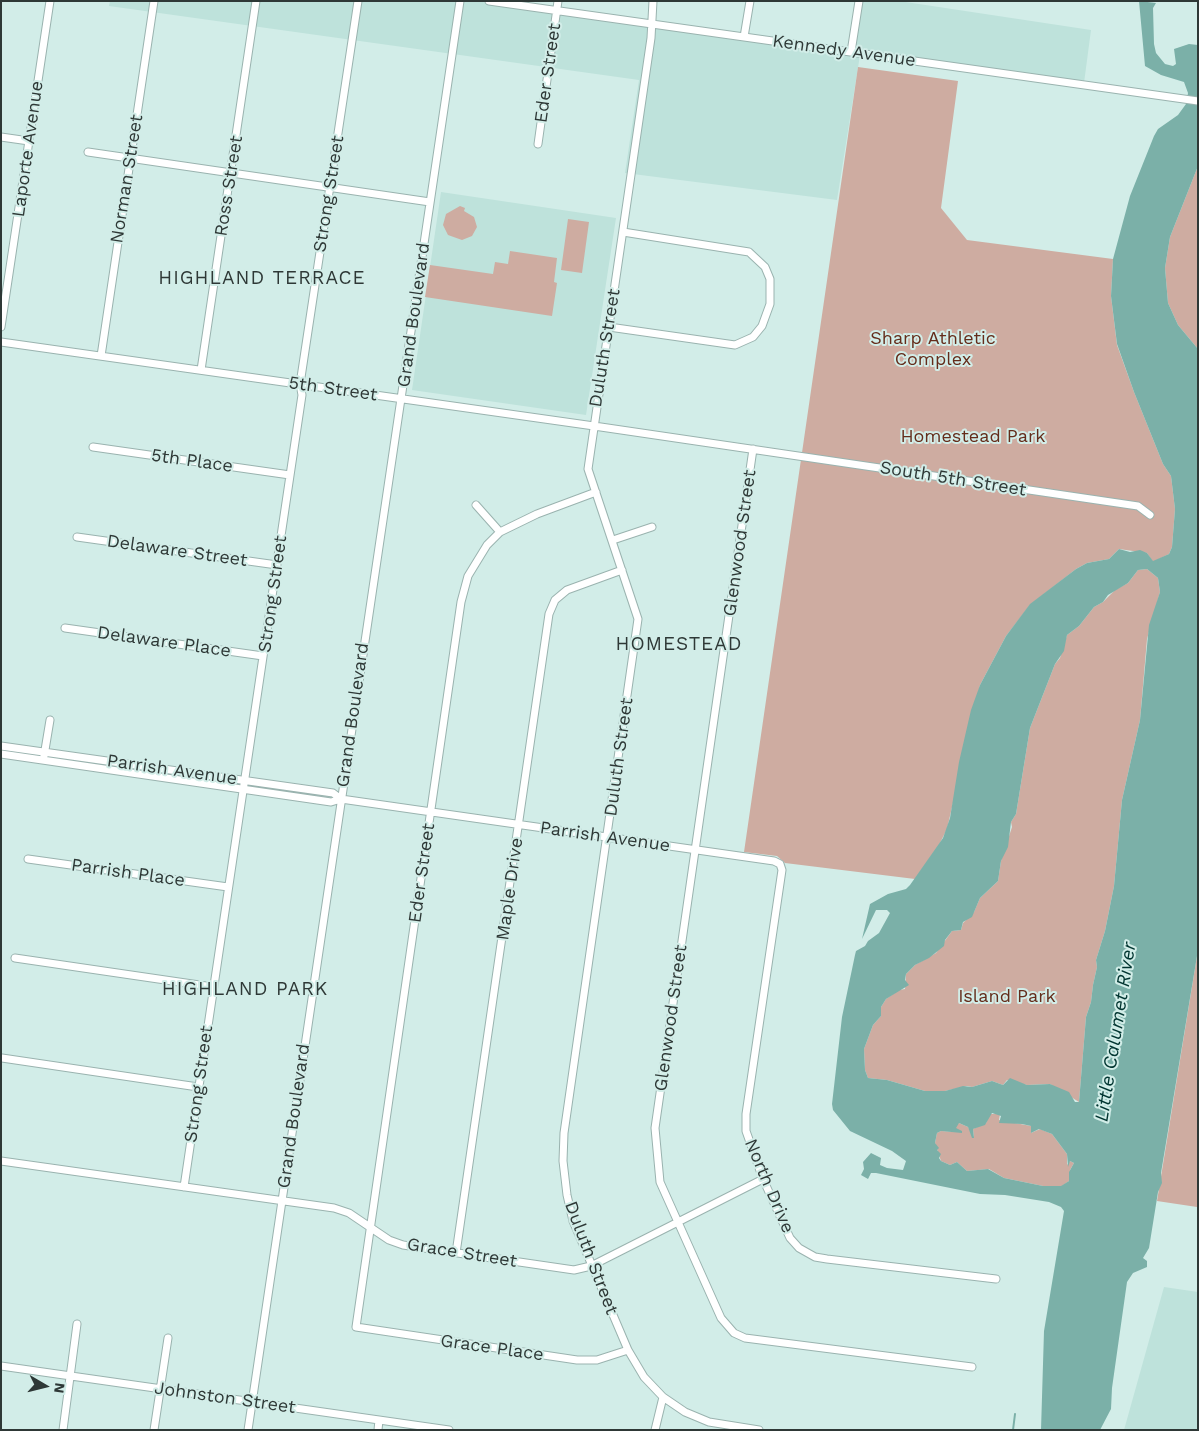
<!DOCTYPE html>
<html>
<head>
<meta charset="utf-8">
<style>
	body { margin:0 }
	#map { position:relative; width:1199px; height:1431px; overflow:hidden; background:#d2ede8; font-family:"Work Sans",sans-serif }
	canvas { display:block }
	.frame { position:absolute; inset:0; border:2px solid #2e3836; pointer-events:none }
	.north { position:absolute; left:20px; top:1361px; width:50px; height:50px; -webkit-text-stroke:4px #d2ede8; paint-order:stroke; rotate:98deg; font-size:14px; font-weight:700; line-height:20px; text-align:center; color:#2e3836 }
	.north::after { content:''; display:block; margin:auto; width:18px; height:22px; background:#2e3836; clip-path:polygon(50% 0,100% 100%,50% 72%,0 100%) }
</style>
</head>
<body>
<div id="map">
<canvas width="1199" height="1431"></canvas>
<div class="frame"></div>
<div class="north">N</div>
</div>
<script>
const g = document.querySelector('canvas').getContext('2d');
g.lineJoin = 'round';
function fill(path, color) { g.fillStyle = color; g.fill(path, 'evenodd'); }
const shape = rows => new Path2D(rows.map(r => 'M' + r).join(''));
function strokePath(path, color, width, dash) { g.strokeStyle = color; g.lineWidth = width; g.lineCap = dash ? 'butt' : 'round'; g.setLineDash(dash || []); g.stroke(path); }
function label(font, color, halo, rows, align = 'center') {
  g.font = font + ' "Work Sans",sans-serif'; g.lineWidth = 4; g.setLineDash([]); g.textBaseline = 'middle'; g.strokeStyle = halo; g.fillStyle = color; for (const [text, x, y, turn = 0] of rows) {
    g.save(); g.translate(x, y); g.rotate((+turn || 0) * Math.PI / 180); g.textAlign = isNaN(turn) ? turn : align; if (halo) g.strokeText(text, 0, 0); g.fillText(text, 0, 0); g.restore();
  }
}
const built = shape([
	[110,1,475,1,860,55,837,200,625,173,639,80,109,6],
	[861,1,899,1,1091,30,1084,83,854,51],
	[441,192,616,218,586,415,412,390],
	[1164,1287,1198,1292,1198,1430,1124,1430]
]);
const green = shape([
	[858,67,958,81,941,208,967,240,1113,259,1111,296,1117,345,1134,392,1163,464,1171,476,1175,509,1172,547,1169,554,1153,562,1147,553,1119,549,1109,559,1087,563,1076,569,1030,605,1006,636,980,685,947,829,939,845,915,879,785,863,777,856,744,852],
	[1198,166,1198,349,1178,325,1168,303,1165,268,1170,237],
	[460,206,465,208,464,211,474,217,477,227,472,236,462,240,448,235,443,225,446,214],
	[568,219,589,222,582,273,561,270],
	[510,251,557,258,554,282,557,283,552,316,425,297,430,265,493,274,495,262,508,264],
	[1147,569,1158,578,1160,592,1147,639,1140,720,1122,800,1114,886,1105,931,1096,960,1097,967,1093,985,1091,1002,1086,1017,1079,1102,1050,1084,1027,1085,1007,1080,1003,1085,992,1081,972,1087,967,1086,945,1091,925,1091,887,1080,868,1078,865,1070,864,1049,873,1025,881,1016,881,1007,886,999,899,990,905,989,906,974,915,965,936,953,952,931,961,930,963,923,974,912,980,898,998,881,1001,861,1012,827,1011,822,1016,814,1030,728,1055,664,1060,658,1067,635,1079,626,1094,607,1103,602,1115,590,1128,583,1138,570],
	[1198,950,1198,1223,1197,1207,1157,1201],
	[989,1114,1000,1114,999,1120,1031,1126,1031,1133,1040,1129,1052,1134,1067,1154,1067,1165,1070,1161,1074,1163,1070,1170,1069,1181,1062,1186,1043,1186,1004,1178,989,1169,967,1171,957,1162,950,1165,941,1161,935,1143,937,1133,941,1131,956,1132,956,1124,959,1123,968,1127,974,1138,973,1129,986,1123]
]);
const water = shape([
	[1139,1,1156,3,1153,8,1154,44,1156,53,1165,64,1173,66,1176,64,1174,49,1189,44,1198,45,1198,166,1170,237,1165,268,1168,303,1178,325,1198,349,1198,950,1161,1173,1162,1183,1158,1192,1149,1248,1143,1258,1147,1261,1147,1267,1133,1273,1127,1282,1112,1388,1111,1409,1100,1430,1041,1430,1044,1331,1064,1211,1061,1207,1049,1202,1005,1195,980,1194,876,1173,871,1173,868,1179,861,1175,864,1169,863,1162,871,1153,881,1158,880,1165,887,1168,903,1170,906,1161,892,1151,850,1131,833,1110,832,1104,842,1017,855,955,856,951,865,946,868,941,879,933,890,913,887,910,876,910,862,939,870,904,888,894,906,889,910,885,943,838,950,818,959,762,971,710,980,685,1006,636,1030,604,1076,569,1087,563,1109,559,1119,549,1130,552,1140,550,1147,553,1153,561,1169,554,1172,547,1175,509,1171,476,1163,464,1134,392,1117,344,1111,296,1113,259,1130,196,1154,136,1158,129,1178,115,1186,104,1188,93,1184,82,1161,75,1145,66],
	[1147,569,1158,578,1160,592,1149,625,1140,720,1122,800,1114,886,1105,931,1096,960,1097,967,1093,985,1091,1002,1086,1017,1079,1102,1075,1102,1069,1092,1050,1084,1027,1085,1010,1078,1003,1085,992,1081,972,1087,963,1086,945,1091,925,1091,887,1080,868,1078,865,1070,864,1049,873,1025,881,1016,881,1007,886,999,909,985,905,980,906,974,915,965,929,958,944,946,945,940,952,931,961,930,963,922,972,917,980,898,998,881,1001,861,1008,847,1011,822,1016,814,1030,728,1055,664,1064,651,1067,635,1079,626,1094,607,1103,602,1108,595,1128,583,1138,570],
	[992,1113,1001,1116,999,1123,1022,1124,1031,1126,1031,1133,1039,1129,1052,1134,1067,1154,1068,1167,1070,1161,1074,1163,1069,1172,1069,1181,1061,1186,1043,1186,1004,1178,988,1169,967,1171,957,1162,950,1165,941,1161,939,1158,941,1154,937,1150,939,1148,935,1143,937,1133,941,1131,962,1133,962,1131,956,1128,959,1123,968,1127,972,1138,974,1138,973,1129,985,1125]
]);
const stream = shape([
	[1013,1430,1015,1414]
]);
const minor = shape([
	[489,1,1198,101],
	[653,1,651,38,588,469,638,619,564,1133,563,1161,567,1195,573,1221,628,1350,644,1377,663,1397,685,1412,709,1422,759,1430],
	[744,37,750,1],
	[851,52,859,1],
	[1,137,29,141],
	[538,144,558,1],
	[88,152,430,202],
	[1,327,50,1],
	[609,327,735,345,753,337,762,326,770,304,770,279,765,267,749,252,623,232],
	[1,342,594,426,1138,506,1150,515],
	[101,356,154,1],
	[201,370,256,1],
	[93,447,290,475],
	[753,449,655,1128,660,1182,721,1318,734,1333,745,1338,972,1367],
	[596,492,537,514,500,532,487,545,468,576,461,602,356,1327,577,1360,597,1360,628,1350],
	[476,505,500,532],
	[77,537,277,565],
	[613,540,652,527],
	[65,628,263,656],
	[1,746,333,793,341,799],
	[1,754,331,802,341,799,774,861,780,864,782,870,746,1114,746,1131,763,1179,790,1238,799,1248,815,1257,827,1259,996,1279],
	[44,756,50,720],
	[28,859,228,887],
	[15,958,213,987],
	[2,1058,198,1087],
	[1,1161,334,1208,349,1213,389,1240,403,1245,574,1270,591,1266,763,1179],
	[184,1187,302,395,300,384,358,1],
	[456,1253,549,614,555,600,567,590,622,570],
	[1,1366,449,1430],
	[63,1430,77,1324],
	[154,1430,168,1338],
	[248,1430,460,1],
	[378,1430,379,1420],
	[655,1430,663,1397]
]);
const streetNames = [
	["Kennedy Avenue",844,51,8],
	["Eder Street",548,73,-82],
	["Laporte Avenue",28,149,-82],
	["Norman Street",127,179,-81],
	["Ross Street",229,186,-81],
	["Strong Street",329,194,-81],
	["Grand Boulevard",414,315,-82],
	["Duluth Street",605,348,-81],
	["5th Street",333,389,8],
	["5th Place",192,461,8],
	["South 5th Street",953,479,9],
	["Glenwood Street",740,543,-82],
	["Delaware Street",177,551,8],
	["Strong Street",273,594,-82],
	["Delaware Place",164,642,8],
	["Grand Boulevard",353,715,-82],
	["Duluth Street",619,757,-82],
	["Parrish Avenue",172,770,8],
	["Parrish Avenue",605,837,8],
	["Parrish Place",128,873,8],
	["Eder Street",422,873,-82],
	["Maple Drive",510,889,-82],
	["Glenwood Street",671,1018,-82],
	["Strong Street",199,1084,-82],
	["Grand Boulevard",294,1116,-82],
	["North Drive",769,1186,67],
	["Grace Street",462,1253,9],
	["Duluth Street",591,1258,69],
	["Grace Place",492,1348,8],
	["Johnston Street",225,1398,8]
];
const parkNames = [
	["Sharp Athletic",933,339],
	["Complex",933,360],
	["Homestead Park",973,437],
	["Island Park",1007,997]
];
const neighbourhoodNames = [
	["HIGHLAND TERRACE",262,278],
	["HOMESTEAD",679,644],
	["HIGHLAND PARK",245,989]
];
const waterNames = [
	["Little Calumet River",1116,1032,-81]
];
fill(built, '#bee2db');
fill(green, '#ceaca1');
fill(water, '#7bb0a8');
strokePath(stream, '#7bb0a8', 2);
strokePath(minor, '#9ab3af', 9);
strokePath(minor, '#fff', 7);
label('18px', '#2e3836', '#d2ede8', streetNames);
label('18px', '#642c1a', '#d2ede8', parkNames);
g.letterSpacing = '1px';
label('19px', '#2e3836', '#d2ede8', neighbourhoodNames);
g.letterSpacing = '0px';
label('italic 19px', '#013530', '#d2ede8', waterNames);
</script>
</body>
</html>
